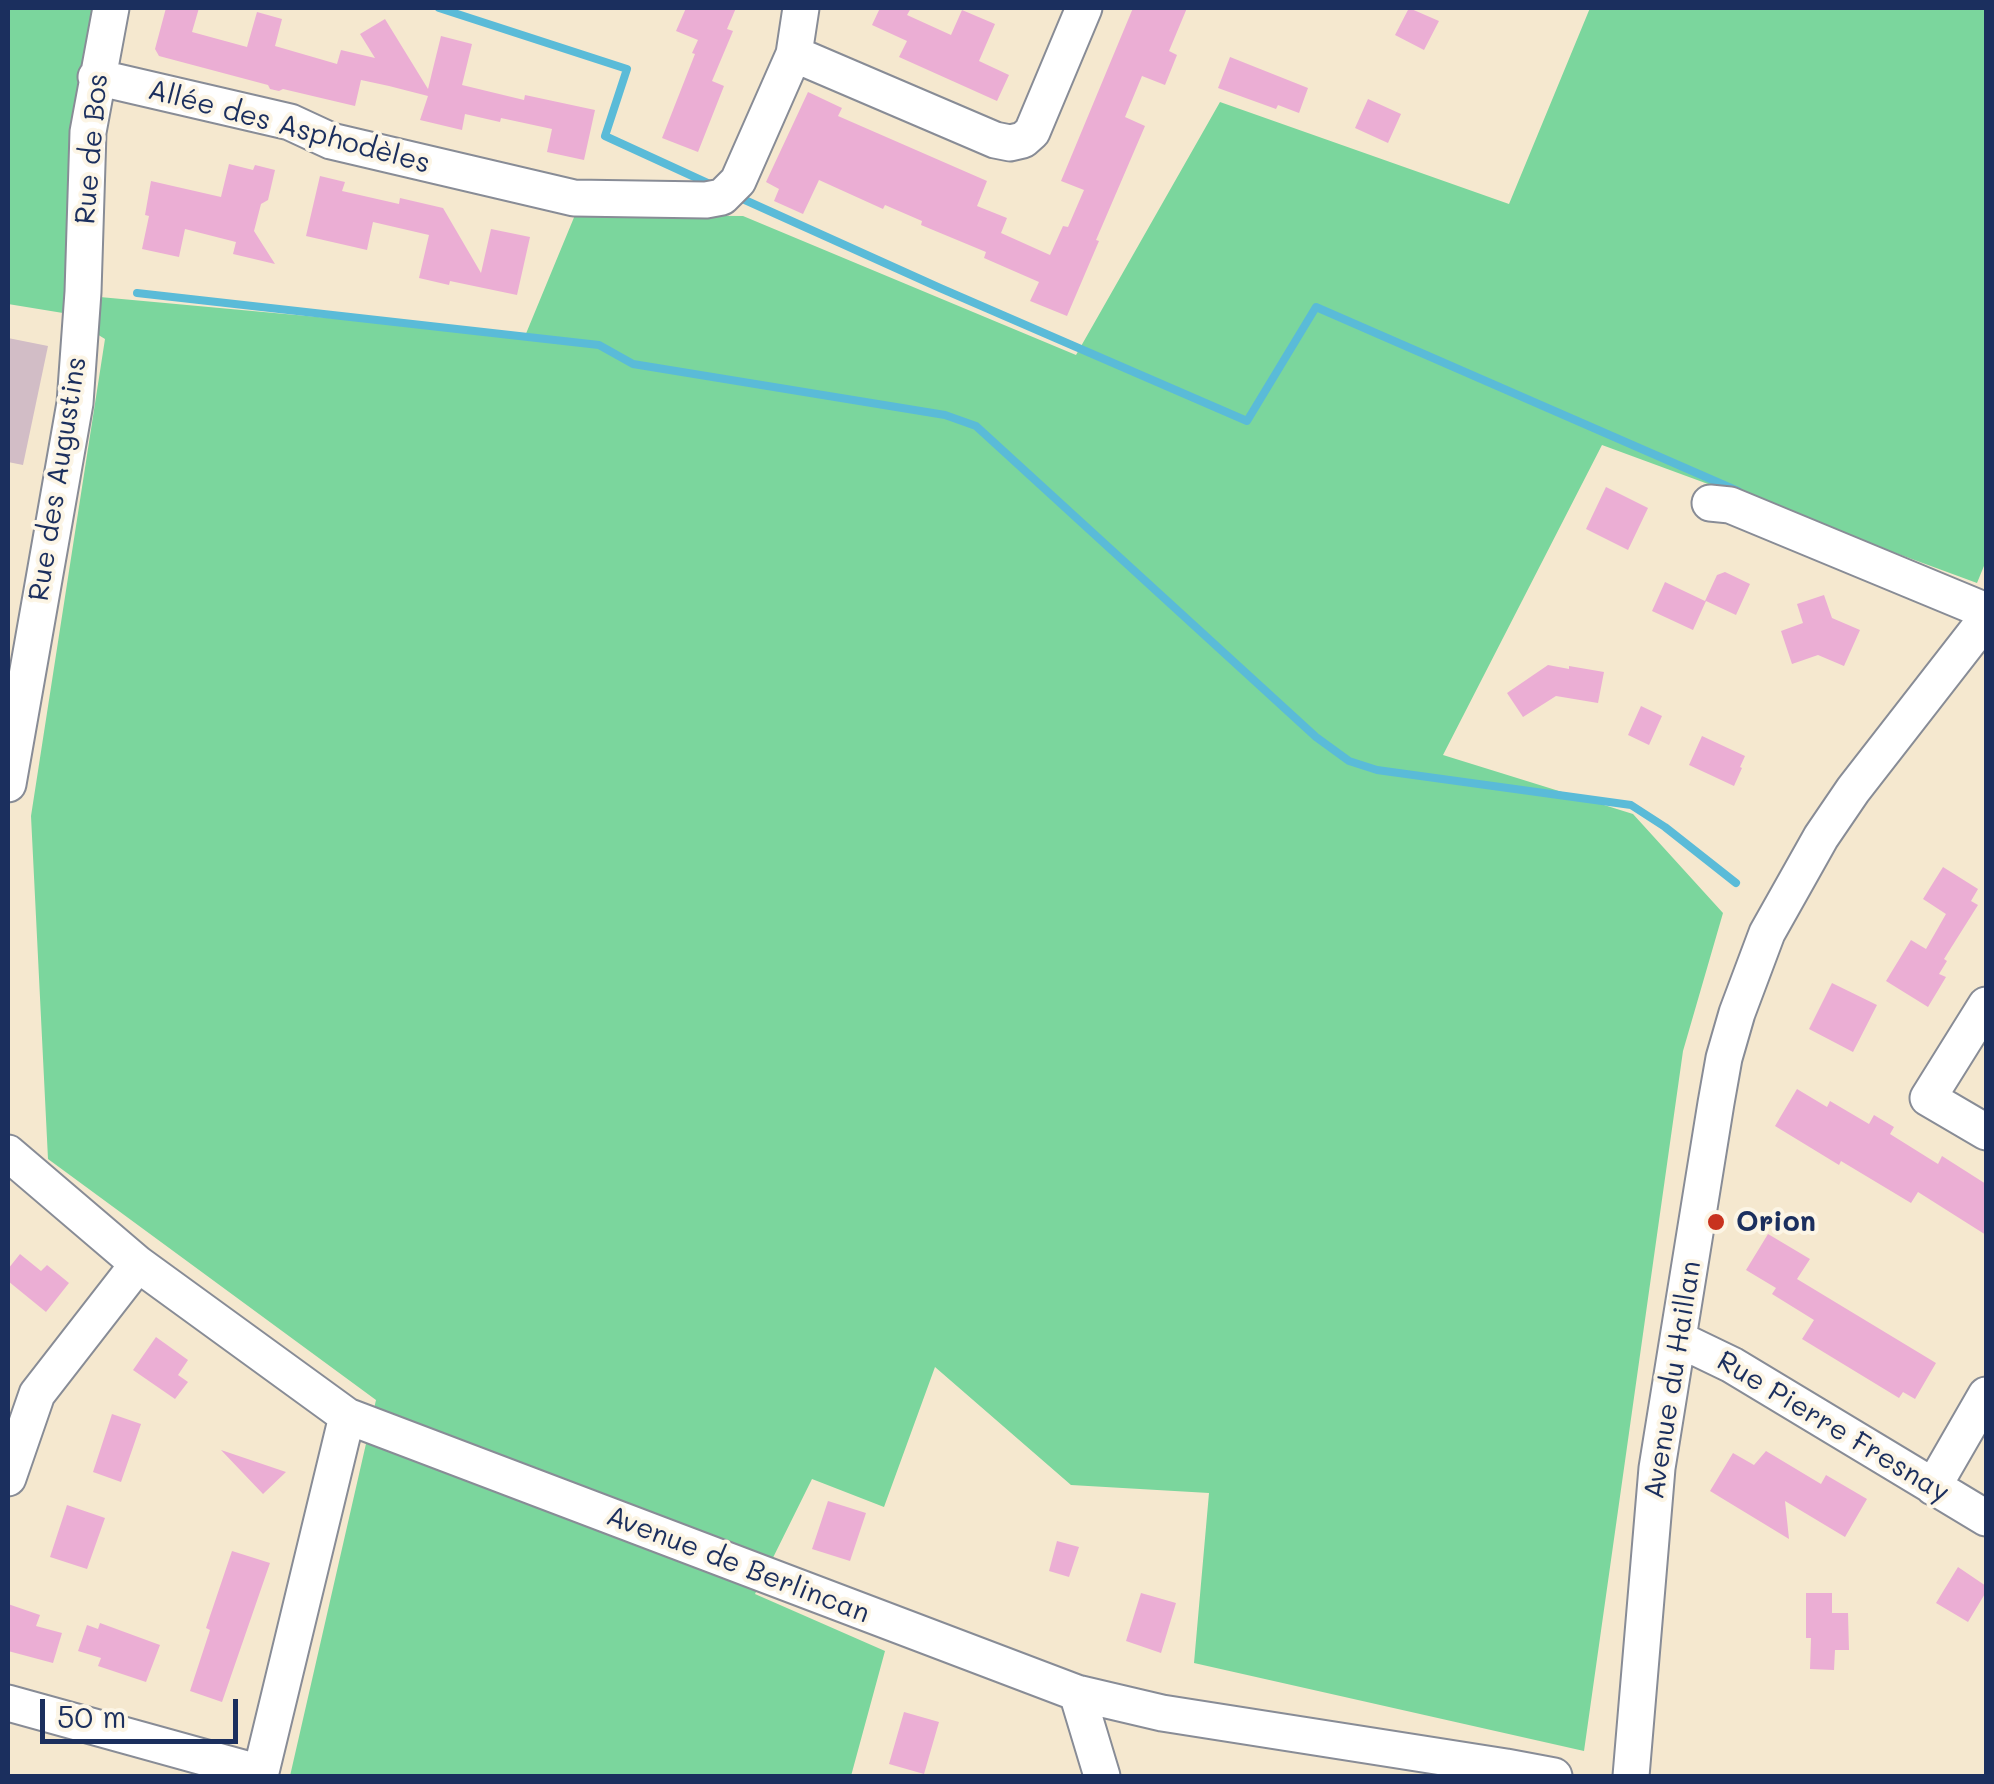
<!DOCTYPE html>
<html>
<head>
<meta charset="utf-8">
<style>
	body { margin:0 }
	#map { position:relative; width:1994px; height:1784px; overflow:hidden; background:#f5e8cf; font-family:Mali,sans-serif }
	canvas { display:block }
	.frame { position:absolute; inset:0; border:10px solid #1b2f5e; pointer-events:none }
	.scale { position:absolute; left:40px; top:1699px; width:198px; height:45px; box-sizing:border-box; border:5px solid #1b2f5e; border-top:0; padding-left:12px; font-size:30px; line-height:35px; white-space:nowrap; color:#1b2f5e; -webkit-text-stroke:8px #fcf5e5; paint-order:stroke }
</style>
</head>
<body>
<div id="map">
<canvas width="1994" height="1784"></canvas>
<div class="frame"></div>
<div class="scale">50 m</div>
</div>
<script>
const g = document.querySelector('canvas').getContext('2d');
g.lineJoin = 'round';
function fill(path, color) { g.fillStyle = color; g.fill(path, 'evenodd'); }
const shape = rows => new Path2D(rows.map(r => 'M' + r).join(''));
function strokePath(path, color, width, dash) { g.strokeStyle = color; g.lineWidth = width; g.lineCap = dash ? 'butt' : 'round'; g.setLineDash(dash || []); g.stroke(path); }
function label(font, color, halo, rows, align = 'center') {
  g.font = font + ' Mali,sans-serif'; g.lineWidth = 8; g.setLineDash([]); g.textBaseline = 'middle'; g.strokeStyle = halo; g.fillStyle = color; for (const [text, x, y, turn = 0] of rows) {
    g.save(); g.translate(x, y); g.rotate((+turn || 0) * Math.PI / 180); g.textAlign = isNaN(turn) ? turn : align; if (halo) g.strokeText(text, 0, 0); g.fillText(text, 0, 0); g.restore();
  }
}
const industrial = shape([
	[8,338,48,346,23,465,8,462]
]);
const green = shape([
	[8,8,94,8,67,294,525,336,575,215,743,216,1076,355,1220,102,1509,204,1590,8,1986,8,1986,561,1977,583,1602,445,1443,755,1633,814,1723,913,1683,1051,1584,1751,1194,1663,1209,1493,1071,1485,935,1367,884,1507,812,1479,755,1594,885,1651,851,1776,290,1776,376,1400,48,1159,31,816,105,339,63,313,8,304]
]);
const stream = shape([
	[439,8,627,69,605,136,714,186],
	[736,196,940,288,1247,421,1316,307,1738,491],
	[137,293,599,345,633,364,945,415,976,426,1316,737,1349,761,1377,770,1631,805,1665,827,1736,883]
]);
const building = shape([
	[166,8,199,8,192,32,247,47,257,12,282,19,275,46,337,64,341,50,375,58,360,34,385,19,428,89,441,36,472,44,462,85,524,100,525,95,595,110,584,160,547,152,552,129,501,118,500,122,465,114,462,130,420,120,428,96,389,86,361,80,355,106,283,89,279,91,270,89,268,85,159,56,155,49],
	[686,8,736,8,727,29,733,31,712,81,724,86,698,152,662,138,695,54,692,53,698,40,676,31],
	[880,8,911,8,907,15,951,35,962,10,995,24,979,61,1009,75,997,101,899,57,907,41,872,25],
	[1133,8,1187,8,1169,51,1177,55,1165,85,1142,76,1125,117,1145,126,1096,240,1099,241,1067,316,1030,301,1039,282,984,258,986,252,921,225,922,221,885,205,883,209,819,180,803,214,774,201,779,189,766,182,808,92,842,108,838,116,987,181,977,206,1007,218,1001,233,1050,255,1063,226,1068,227,1084,190,1061,181],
	[1409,8,1439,21,1424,50,1395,35],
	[1230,57,1308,88,1299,113,1278,105,1276,109,1218,88],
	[1368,99,1401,114,1388,143,1355,128],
	[229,164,253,170,255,165,275,170,268,200,261,204,254,231,275,264,233,254,236,242,185,229,179,257,142,249,149,216,145,215,151,181,221,197],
	[320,176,345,182,342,191,399,204,400,198,443,208,481,273,491,229,530,237,517,295,450,281,449,285,419,278,429,235,373,222,367,250,306,236],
	[1606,487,1648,508,1628,550,1586,529],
	[1725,572,1750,584,1736,615,1706,601,1693,630,1652,611,1665,582,1705,601,1717,575],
	[1824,595,1832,618,1860,630,1844,666,1818,655,1792,664,1781,631,1803,623,1797,604],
	[1548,665,1569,669,1569,666,1604,672,1598,703,1556,696,1523,717,1507,693],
	[1641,706,1662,716,1649,745,1628,735],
	[1702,736,1745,756,1740,767,1742,768,1734,786,1689,765],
	[1943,867,1978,889,1971,901,1978,905,1944,959,1947,961,1939,974,1946,977,1928,1007,1886,981,1911,940,1926,949,1946,914,1923,899],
	[1832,983,1877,1005,1853,1052,1809,1029],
	[1797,1089,1827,1107,1830,1101,1869,1124,1874,1115,1894,1127,1890,1134,1938,1164,1942,1156,1986,1184,1986,1235,1918,1192,1911,1203,1841,1161,1839,1165,1775,1126],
	[1768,1234,1810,1259,1797,1279,1936,1363,1915,1399,1903,1392,1899,1398,1802,1339,1814,1320,1772,1294,1776,1288,1746,1270],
	[20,1254,41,1271,47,1265,69,1283,46,1312,8,1281,8,1269],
	[156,1337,188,1360,178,1375,188,1382,175,1399,133,1370],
	[112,1414,141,1424,121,1482,93,1472],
	[221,1450,286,1472,263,1494],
	[1766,1451,1821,1484,1826,1475,1867,1499,1845,1537,1785,1501,1789,1539,1710,1491,1733,1453,1754,1465],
	[828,1501,866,1513,850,1561,812,1549],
	[67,1505,105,1518,87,1569,50,1557],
	[1057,1541,1079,1547,1069,1577,1049,1571],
	[232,1551,270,1563,222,1702,190,1691,210,1630,206,1628],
	[1958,1567,1986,1586,1986,1592,1968,1622,1936,1603],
	[1141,1593,1176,1603,1161,1653,1126,1641],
	[1806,1593,1832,1593,1832,1613,1848,1613,1849,1650,1835,1650,1834,1670,1810,1669,1811,1638,1806,1638],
	[8,1604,40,1615,36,1626,62,1633,53,1663,8,1651],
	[100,1623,160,1645,146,1682,98,1666,101,1658,78,1651,87,1625,98,1629],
	[904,1712,939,1722,924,1774,889,1764]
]);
const minor = shape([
	[794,54,995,140,1010,143,1023,140,1032,132,1084,8],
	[96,77,290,122,331,141,574,198,706,200,722,197,738,181,794,54,801,8],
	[1710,503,1730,505,1986,611],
	[8,784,75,403,83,292,88,132,111,8],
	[1986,1005,1928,1098,1986,1132],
	[8,1153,138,1264,347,1416,1077,1693,1162,1713,1506,1767,1554,1776],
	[1678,1339,1732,1365,1986,1518],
	[8,1478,37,1394,138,1264],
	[1933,1487,1986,1395],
	[1077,1693,1102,1776],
	[8,1703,261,1773],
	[260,1776,347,1416],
	[1631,1776,1657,1468,1716,1103,1724,1058,1737,1013,1767,933,1821,837,1853,790,1986,619]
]);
const markers = [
	[1716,1222,10,"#c8321e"]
];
const streetNames = [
	["Allée des Asphodèles",289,127,15],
	["Rue de Bos",92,149,-85],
	["Rue des Augustins",58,479,-81],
	["Avenue du Haillan",1673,1380,-81],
	["Rue Pierre Fresnay",1833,1427,31],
	["Avenue de Berlincan",738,1565,21]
];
const poiNames = [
	["Orion",1736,1222]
];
fill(industrial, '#d2bdc6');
fill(green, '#7bd69d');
strokePath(stream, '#5abbd8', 8);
fill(building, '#ebaed4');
strokePath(minor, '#888c96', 39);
strokePath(minor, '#fff', 35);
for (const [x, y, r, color] of markers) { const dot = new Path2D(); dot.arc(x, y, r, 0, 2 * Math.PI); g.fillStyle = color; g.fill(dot); strokePath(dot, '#fcf5e5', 4); }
label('28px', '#1b2f5e', '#fcf5e5', streetNames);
label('bold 28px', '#1b2f5e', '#fcf5e5', poiNames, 'left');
</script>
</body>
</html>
